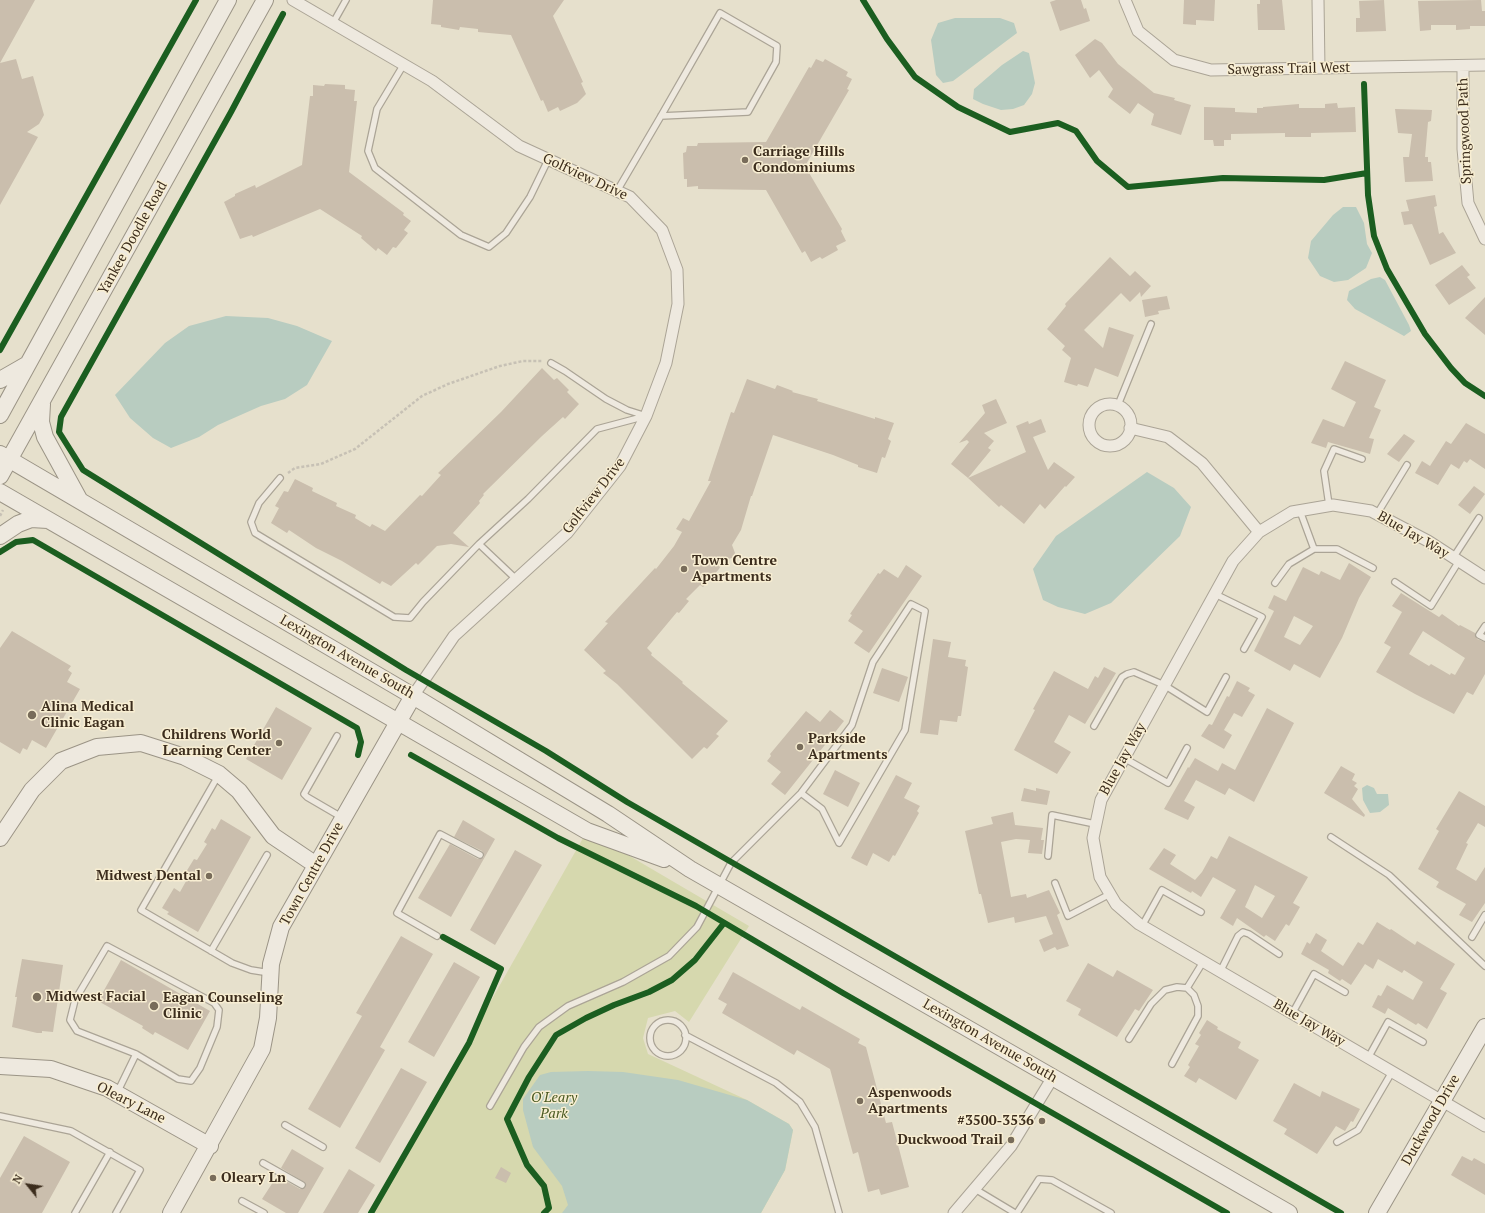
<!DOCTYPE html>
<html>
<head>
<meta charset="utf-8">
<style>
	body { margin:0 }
	#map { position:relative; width:1485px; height:1213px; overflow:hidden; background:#e6e0cc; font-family:"PT Serif",serif }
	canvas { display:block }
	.north { position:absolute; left:8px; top:1165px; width:40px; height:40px; -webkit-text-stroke:3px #f8eed2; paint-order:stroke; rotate:300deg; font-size:11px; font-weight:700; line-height:16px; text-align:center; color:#3c2d1d }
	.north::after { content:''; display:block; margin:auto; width:14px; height:18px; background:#3c2d1d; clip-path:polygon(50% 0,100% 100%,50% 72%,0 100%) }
</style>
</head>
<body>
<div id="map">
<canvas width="1485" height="1213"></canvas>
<div class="north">N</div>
</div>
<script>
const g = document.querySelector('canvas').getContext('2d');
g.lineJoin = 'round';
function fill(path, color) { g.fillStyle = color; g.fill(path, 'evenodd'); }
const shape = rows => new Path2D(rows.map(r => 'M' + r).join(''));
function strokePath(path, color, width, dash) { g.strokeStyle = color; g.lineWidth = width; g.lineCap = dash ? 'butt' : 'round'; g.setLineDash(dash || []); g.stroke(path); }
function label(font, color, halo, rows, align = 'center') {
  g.font = font + ' "PT Serif",serif'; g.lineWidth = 3; g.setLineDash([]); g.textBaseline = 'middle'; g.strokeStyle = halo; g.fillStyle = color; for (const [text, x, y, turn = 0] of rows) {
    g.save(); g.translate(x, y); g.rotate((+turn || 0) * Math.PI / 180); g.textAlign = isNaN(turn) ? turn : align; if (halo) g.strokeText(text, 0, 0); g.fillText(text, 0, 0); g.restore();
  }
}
const green = shape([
	[587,831,749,926,689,1022,675,1011,648,1018,643,1038,648,1054,747,1100,789,1124,793,1130,785,1170,761,1213,371,1213]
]);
const water = shape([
	[955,18,1000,18,1014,23,1017,33,953,81,943,83,936,75,931,40,938,23],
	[1023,51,1029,53,1035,83,1032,94,1024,105,1013,109,1001,110,983,104,973,99,974,89,1002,65],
	[1343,207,1356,207,1364,223,1367,244,1372,253,1366,268,1348,280,1334,282,1320,276,1308,258,1311,241,1333,215],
	[1380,277,1385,280,1409,325,1411,331,1404,336,1355,309,1347,300,1349,291,1371,279],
	[226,316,268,318,297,326,332,341,307,385,285,399,261,406,218,425,199,437,171,448,153,438,130,418,115,395,165,343,189,326],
	[1147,472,1174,488,1191,507,1180,536,1111,603,1085,614,1058,607,1043,600,1033,569,1056,536],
	[1367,785,1374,788,1377,794,1388,794,1389,805,1380,812,1370,813,1363,800,1362,788],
	[588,1071,623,1072,678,1080,747,1100,789,1124,793,1130,785,1170,761,1213,562,1213,568,1205,562,1186,533,1147,523,1110,523,1099,540,1075,551,1072]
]);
const building = shape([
	[0,0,35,0,0,63,16,59,22,79,33,76,44,115,39,124,27,132,38,137,0,205],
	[433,0,564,0,553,16,583,82,581,83,586,94,577,103,560,111,558,107,548,112,543,100,541,101,511,35,478,32,478,29,460,27,459,30,441,27,441,25,431,24],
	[1056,0,1081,0,1084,9,1086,8,1090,21,1060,31,1050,2],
	[1184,0,1215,0,1214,21,1196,20,1196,25,1183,24],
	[1260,0,1282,0,1285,30,1258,30,1257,4,1260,4],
	[1384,0,1386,31,1356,32,1356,18,1360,18,1359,1],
	[1481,0,1482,11,1485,11,1485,26,1470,26,1470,29,1456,30,1456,25,1431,25,1431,30,1420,31,1418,1],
	[1095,39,1102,43,1118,64,1154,93,1175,98,1174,100,1191,105,1181,135,1151,125,1154,114,1138,103,1130,114,1108,97,1113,89,1099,70,1090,78,1075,55],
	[816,59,823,62,825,59,848,72,846,76,852,79,847,89,849,90,805,166,842,229,841,231,846,241,836,246,838,250,822,259,820,257,811,262,805,251,802,253,766,190,698,189,698,186,687,187,687,179,684,179,683,153,686,152,687,146,697,146,698,143,766,142,809,67,811,68],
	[325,84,345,85,345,89,355,90,354,101,357,101,349,172,404,213,403,215,411,221,404,230,408,233,396,248,393,247,387,255,378,248,376,251,361,238,362,236,320,209,253,237,252,235,240,239,224,202,235,196,235,194,255,185,256,188,302,165,310,96,313,96,313,85,324,86],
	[1337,103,1338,108,1355,107,1356,132,1311,133,1311,137,1285,137,1285,133,1231,134,1231,140,1224,140,1224,146,1214,146,1213,140,1204,140,1204,107,1235,108,1235,112,1257,113,1257,108,1263,108,1263,107,1299,104,1299,108,1325,108,1325,104],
	[1395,109,1432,110,1431,121,1428,122,1425,157,1428,157,1428,162,1431,162,1433,181,1405,182,1403,157,1409,157,1412,134,1398,133],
	[1435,195,1437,206,1434,207,1439,234,1443,232,1456,253,1430,265,1412,224,1404,225,1401,212,1409,211,1406,200],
	[1110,257,1130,276,1135,271,1151,286,1141,297,1140,292,1130,302,1121,293,1084,330,1103,348,1109,327,1134,335,1118,377,1095,368,1088,387,1078,384,1077,386,1064,382,1071,358,1062,350,1065,346,1047,329,1066,306,1065,304],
	[1462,265,1470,275,1467,277,1476,288,1449,305,1435,285],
	[1167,296,1170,309,1158,311,1159,314,1145,317,1142,300],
	[1485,297,1485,335,1465,318],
	[1345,361,1386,380,1374,407,1381,410,1369,438,1374,439,1370,454,1328,442,1326,448,1311,443,1323,419,1344,427,1356,402,1331,389],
	[542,368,554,380,557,378,569,390,567,392,579,404,565,419,563,417,542,436,483,494,484,495,479,501,480,503,453,533,469,547,451,544,437,546,418,565,416,563,391,586,382,581,380,584,342,561,316,548,289,530,287,533,271,523,279,508,275,506,284,491,288,492,295,479,313,488,312,491,337,503,336,506,356,515,355,518,370,527,372,524,385,531,420,495,422,496,441,475,438,473,501,412],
	[747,379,775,389,777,385,793,391,792,392,818,399,817,401,875,419,875,417,894,423,888,439,891,441,885,458,882,457,877,473,858,467,858,465,833,455,773,435,752,496,751,496,741,530,732,545,735,553,732,558,724,560,719,569,703,587,700,585,686,599,689,601,679,613,677,612,647,648,652,653,651,655,683,682,682,683,728,721,716,734,719,736,707,749,704,747,692,759,617,684,603,673,606,671,584,650,608,623,605,622,655,568,656,569,674,546,682,532,676,529,683,518,689,521,711,481,708,481,731,412,734,413],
	[996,399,1007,423,984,433,994,441,988,448,991,450,968,478,951,464,969,442,967,440,959,443,985,413,982,405],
	[1041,419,1046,432,1033,437,1048,470,1054,462,1075,477,1066,487,1065,486,1045,509,1040,504,1024,524,1001,505,999,507,968,478,1026,452,1016,426,1028,421,1029,424],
	[1466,423,1485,434,1485,469,1470,459,1467,463,1464,461,1459,469,1451,464,1438,485,1415,473,1422,461,1430,466,1446,441,1451,444],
	[1404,434,1415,441,1399,462,1387,454],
	[1474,486,1485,494,1470,514,1458,505],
	[1349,563,1371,577,1359,598,1342,638,1320,678,1294,664,1290,671,1254,651,1274,611,1268,608,1274,595,1286,601,1303,567,1319,575,1321,571,1340,580],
	[1294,616,1313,626,1300,645,1284,637],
	[906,565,922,576,869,653,854,643,863,631,848,621,852,615,850,614,878,573,880,574,884,569,898,578],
	[1401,593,1439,617,1442,614,1459,626,1460,625,1475,633,1477,639,1485,642,1485,674,1473,695,1467,692,1454,714,1415,694,1376,672,1391,647,1384,643,1402,612,1392,606],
	[1423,631,1465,658,1455,675,1451,673,1450,675,1431,664,1429,666,1409,654],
	[12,631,71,666,68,670,72,673,67,682,80,689,46,748,32,740,27,750,23,748,20,754,0,742,0,648],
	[933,639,951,642,948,657,966,660,965,666,968,667,961,716,958,716,957,722,940,720,938,735,920,733],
	[1104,667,1116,673,1085,724,1069,715,1054,742,1071,752,1057,774,1014,750,1035,710,1033,709,1054,671,1088,689,1095,676,1098,678],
	[882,668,908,677,899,702,873,693],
	[1237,681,1250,688,1248,691,1255,695,1242,717,1234,713,1224,730,1232,735,1224,749,1201,736,1209,724,1212,725,1227,696,1229,697],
	[276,707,312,728,282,780,246,759],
	[1267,708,1294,723,1254,802,1229,788,1225,795,1196,780,1184,801,1195,807,1188,820,1164,809,1188,767,1189,768,1195,758,1218,771,1222,763,1235,770],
	[830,710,844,721,785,795,771,784,781,772,767,761,771,756,770,754,806,711,820,722],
	[1341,766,1355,774,1352,780,1357,783,1354,786,1358,789,1352,799,1365,815,1364,817,1324,793],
	[835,770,860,783,848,807,823,794],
	[896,775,912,783,904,798,920,806,917,811,919,813,895,856,893,855,889,862,873,853,867,866,851,858],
	[1024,788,1036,791,1036,788,1050,791,1047,805,1021,801],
	[1459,791,1485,806,1485,827,1478,823,1466,843,1468,844,1456,869,1476,881,1485,867,1485,903,1472,922,1459,915,1466,904,1436,887,1439,882,1418,869,1439,831,1436,829],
	[1013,812,1015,825,1043,828,1041,840,1044,840,1042,854,1028,853,1030,840,1016,839,1001,842,1011,897,1026,894,1027,898,1049,890,1060,913,1057,915,1069,946,1057,950,1055,947,1044,952,1039,940,1053,934,1046,916,1015,923,1014,917,988,923,981,894,979,894,965,831,993,824,991,817],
	[221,819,251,837,198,932,167,914,169,912,162,908,174,888,180,892,190,874,186,872,194,859,197,860,207,844,204,842,212,828,215,830],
	[463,820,495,839,451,917,418,898,450,844,478,859,484,857,482,851,454,837],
	[1229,836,1308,877,1293,903,1300,907,1289,926,1286,924,1275,941,1266,935,1264,937,1237,918,1233,926,1220,918,1236,890,1213,877,1201,897,1192,891,1191,893,1149,869,1164,848,1176,855,1170,864,1195,880,1202,872,1211,856,1217,859],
	[1255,885,1275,896,1262,918,1245,907],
	[515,850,542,865,495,945,470,930],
	[1377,922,1390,930,1391,929,1415,945,1417,941,1455,964,1440,989,1447,993,1427,1029,1418,1023,1416,1025,1388,1008,1385,1014,1372,1007,1378,995,1381,996,1387,985,1413,1000,1423,982,1404,970,1402,973,1378,959,1373,969,1365,964,1351,985,1342,979,1340,981,1328,973,1329,970,1301,954,1307,942,1310,944,1316,933,1327,940,1321,951,1343,966,1358,942,1363,945],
	[401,936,433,954,380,1047,385,1050,340,1128,308,1109,362,1016,356,1013],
	[22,959,63,965,53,1032,42,1031,42,1033,37,1033,12,1027,17,997,15,997],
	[121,960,210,1011,188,1050,155,1032,153,1035,142,1028,143,1026,98,1001],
	[454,962,480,977,434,1057,408,1042],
	[1088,963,1113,977,1117,970,1153,990,1139,1011,1135,1009,1117,1037,1078,1015,1081,1009,1066,1001],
	[733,972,800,1010,802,1006,860,1039,858,1043,866,1047,886,1123,892,1122,909,1187,881,1195,879,1189,868,1192,858,1152,853,1154,830,1069,797,1050,794,1055,722,1013,727,1004,718,999],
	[1207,1020,1218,1027,1217,1029,1241,1042,1238,1048,1259,1060,1236,1100,1199,1078,1196,1083,1184,1076,1190,1067,1188,1065,1199,1046,1195,1044,1201,1035,1199,1033],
	[401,1068,427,1082,380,1163,355,1148],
	[1294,1083,1320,1097,1322,1091,1360,1109,1353,1122,1351,1121,1345,1131,1336,1126,1317,1154,1284,1134,1287,1129,1273,1121],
	[24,1136,70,1162,42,1213,0,1213,0,1178],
	[292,1149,324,1168,298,1213,286,1213,262,1199,277,1176,300,1189,305,1187,304,1182,281,1168],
	[1462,1156,1472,1161,1474,1158,1485,1164,1485,1195,1451,1175],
	[501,1167,511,1173,506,1183,495,1178],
	[349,1169,375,1185,358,1213,323,1213]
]);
const path = shape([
	[288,473,295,468,321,464,355,449,422,396,448,384,500,366,523,361,543,361],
	[0,516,3,510]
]);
const lane = shape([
	[333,23,346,0],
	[404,64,377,109,368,151,375,168,461,235,489,247,506,233,530,197,548,160],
	[617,191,661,116,720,13,777,46,776,62,748,112,661,116],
	[551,363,565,371,606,399,627,410,646,416],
	[1118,405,1151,324],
	[280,478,259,503,251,522,255,533,394,617,410,618,423,602,479,544,516,579],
	[1329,505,1324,471,1334,449,1362,459],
	[1300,511,1314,549,1337,549,1373,568],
	[1377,514,1407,465],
	[479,544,528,499,597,429,646,416],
	[1453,558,1479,518],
	[1395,582,1431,606,1459,561],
	[1275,583,1289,564,1314,549],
	[1215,594,1262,617,1244,649],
	[1485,626,1479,635,1485,638],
	[1094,726,1122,677,1127,674,1134,672,1164,685,1207,712,1226,677],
	[337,736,304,794,307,797,343,818],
	[1124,758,1168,783,1187,748],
	[218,776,141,910,232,963,251,970,270,973],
	[1331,837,1389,875,1485,966],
	[1048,856,1052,815,1095,824],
	[1055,883,1068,916,1110,894],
	[1142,926,1162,890,1201,912],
	[437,936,397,913,440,834,480,855],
	[1472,937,1485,915],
	[211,951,267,855],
	[1220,972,1238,936,1243,932,1249,934,1279,954],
	[1292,1014,1314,974,1345,992],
	'650 1038a18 18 0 1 1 36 0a18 18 0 1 1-36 0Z',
	[685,1035,776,1083,800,1102,815,1127,839,1213],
	[1129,1039,1151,1004,1165,990,1177,987,1187,988],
	[1368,1058,1388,1022,1423,1042],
	[1172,1064,1198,1016,1198,1006,1194,995,1187,988,1203,962],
	[117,1093,136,1054,77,1031,70,1020,75,1000,107,946,214,1003,219,1010,217,1027,200,1068,191,1081,178,1079,136,1054],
	[490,1106,524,1047,539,1027,568,1006,623,982,669,956,697,927,731,863,801,793,852,725,873,662,911,604,925,611,905,730,839,843,822,809,801,793],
	[0,1116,71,1131,140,1170,116,1213],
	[285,1125,323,1147],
	[1337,1142,1358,1130,1392,1072],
	[263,1163,302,1185],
	[975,1189,1015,1213],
	[242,1201,264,1213],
	[75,1213,110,1152],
	[1017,1213,1039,1179,1052,1180,1111,1213]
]);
const street = shape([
	[293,0,432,81,519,146,630,197,662,230,677,270,678,304,666,363,646,416,620,466,567,533,454,636,413,696],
	[1125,0,1138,31,1174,60,1211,70,1485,65],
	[1318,0,1319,68],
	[1463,66,1463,149,1468,203,1485,239],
	'1089 425a21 21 0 1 1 42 0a21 21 0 1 1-42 0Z',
	[1130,428,1168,437,1202,463,1259,532],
	[1485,578,1428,541,1371,511,1333,505,1292,512,1259,532,1233,561,1101,800,1093,838,1100,877,1116,904,1139,924,1485,1126],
	[954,1213,1011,1146,1053,1077]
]);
const secondary = shape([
	[0,380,28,364],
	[42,404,41,422,45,437,79,499],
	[0,415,228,0],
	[0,454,413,696,608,814,690,869,1289,1213],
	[0,476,265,0],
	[0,492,587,831,664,859],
	[0,536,18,524,31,519,48,520],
	[0,838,32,790,61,761,97,747,141,743,185,757,219,774,239,791,273,836,316,865],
	[0,1066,51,1069,107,1088,210,1146],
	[171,1213,262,1049,268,1018,271,964,281,927,413,696],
	[1377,1213,1485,1027]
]);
const cycleway = shape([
	[863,0,887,39,915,77,958,107,1010,132,1058,123,1076,131,1097,161,1128,187,1223,178,1324,180,1367,173],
	[283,14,231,112,61,417,59,432,83,470,406,670,546,751,627,802,1341,1213],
	[1364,84,1368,195,1374,236,1387,269,1425,334,1451,368,1465,383,1485,396],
	[0,350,196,0],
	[0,552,16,542,33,540,357,728,361,742,358,755],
	[411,755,558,838,696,906,843,993,1227,1213],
	[371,1213,469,1043,501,969,443,937],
	[544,1213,549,1208,544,1186,527,1165,507,1119,529,1077,556,1035,586,1018,614,1005,649,992,672,980,695,960,724,923]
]);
const markers = [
	[745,160,4,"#786c5a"],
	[684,569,4,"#786c5a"],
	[32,715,5,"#786c5a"],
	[279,743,4,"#786c5a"],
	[800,747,4,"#786c5a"],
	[209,876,4,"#786c5a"],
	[37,997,5,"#786c5a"],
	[154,1006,5,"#786c5a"],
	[860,1101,4,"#786c5a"],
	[1042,1121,4,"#786c5a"],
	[1011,1140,4,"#786c5a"],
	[213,1178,4,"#786c5a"]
];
const streetNames = [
	["Sawgrass Trail West",1289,69,-1],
	["Springwood Path",1465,131,-92],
	["Golfview Drive",585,177,25],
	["Yankee Doodle Road",133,238,-61],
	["Golfview Drive",594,496,-52],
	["Blue Jay Way",1413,535,30],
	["Lexington Avenue South",347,657,30],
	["Blue Jay Way",1123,759,-61],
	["Town Centre Drive",312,874,-61],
	["Blue Jay Way",1309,1023,30],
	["Lexington Avenue South",990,1041,30],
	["Oleary Lane",131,1103,27],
	["Duckwood Drive",1431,1120,-60]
];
const poiNames = [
	["Carriage Hills",753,152],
	["Condominiums",753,168],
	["Town Centre",692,561],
	["Apartments",692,577],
	["Alina Medical",41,707],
	["Clinic Eagan",41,723],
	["Childrens World",271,735,"right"],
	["Learning Center",271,751,"right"],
	["Parkside",808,739],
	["Apartments",808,755],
	["Midwest Dental",201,876,"right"],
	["Midwest Facial",46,997],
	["Eagan Counseling",163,998],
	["Clinic",163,1014],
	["Aspenwoods",868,1093],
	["Apartments",868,1109],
	["#3500-3536",1034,1121,"right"],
	["Duckwood Trail",1003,1140,"right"],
	["Oleary Ln",221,1178]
];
const parkNames = [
	["O'Leary",554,1098],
	["Park",554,1114]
];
fill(green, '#d6d8ae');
fill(water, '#b8ccc0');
fill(building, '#cabead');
strokePath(lane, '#aba496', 8);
strokePath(street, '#aba496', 13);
strokePath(secondary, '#9b9486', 18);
strokePath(path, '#c7c1b5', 2.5, [3, 2]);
strokePath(lane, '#eee9df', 5.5);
strokePath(street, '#eee9df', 11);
strokePath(secondary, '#eee9df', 16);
strokePath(cycleway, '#1b5e20', 6);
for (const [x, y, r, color] of markers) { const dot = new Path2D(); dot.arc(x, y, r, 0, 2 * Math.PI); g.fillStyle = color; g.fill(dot); strokePath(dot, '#f8eed2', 1.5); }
label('14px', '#3c2d1d', '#f8eed2', streetNames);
label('bold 14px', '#3c2d1d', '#f8eed2', poiNames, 'left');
label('italic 14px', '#4a5a22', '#f8eed2', parkNames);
</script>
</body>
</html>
